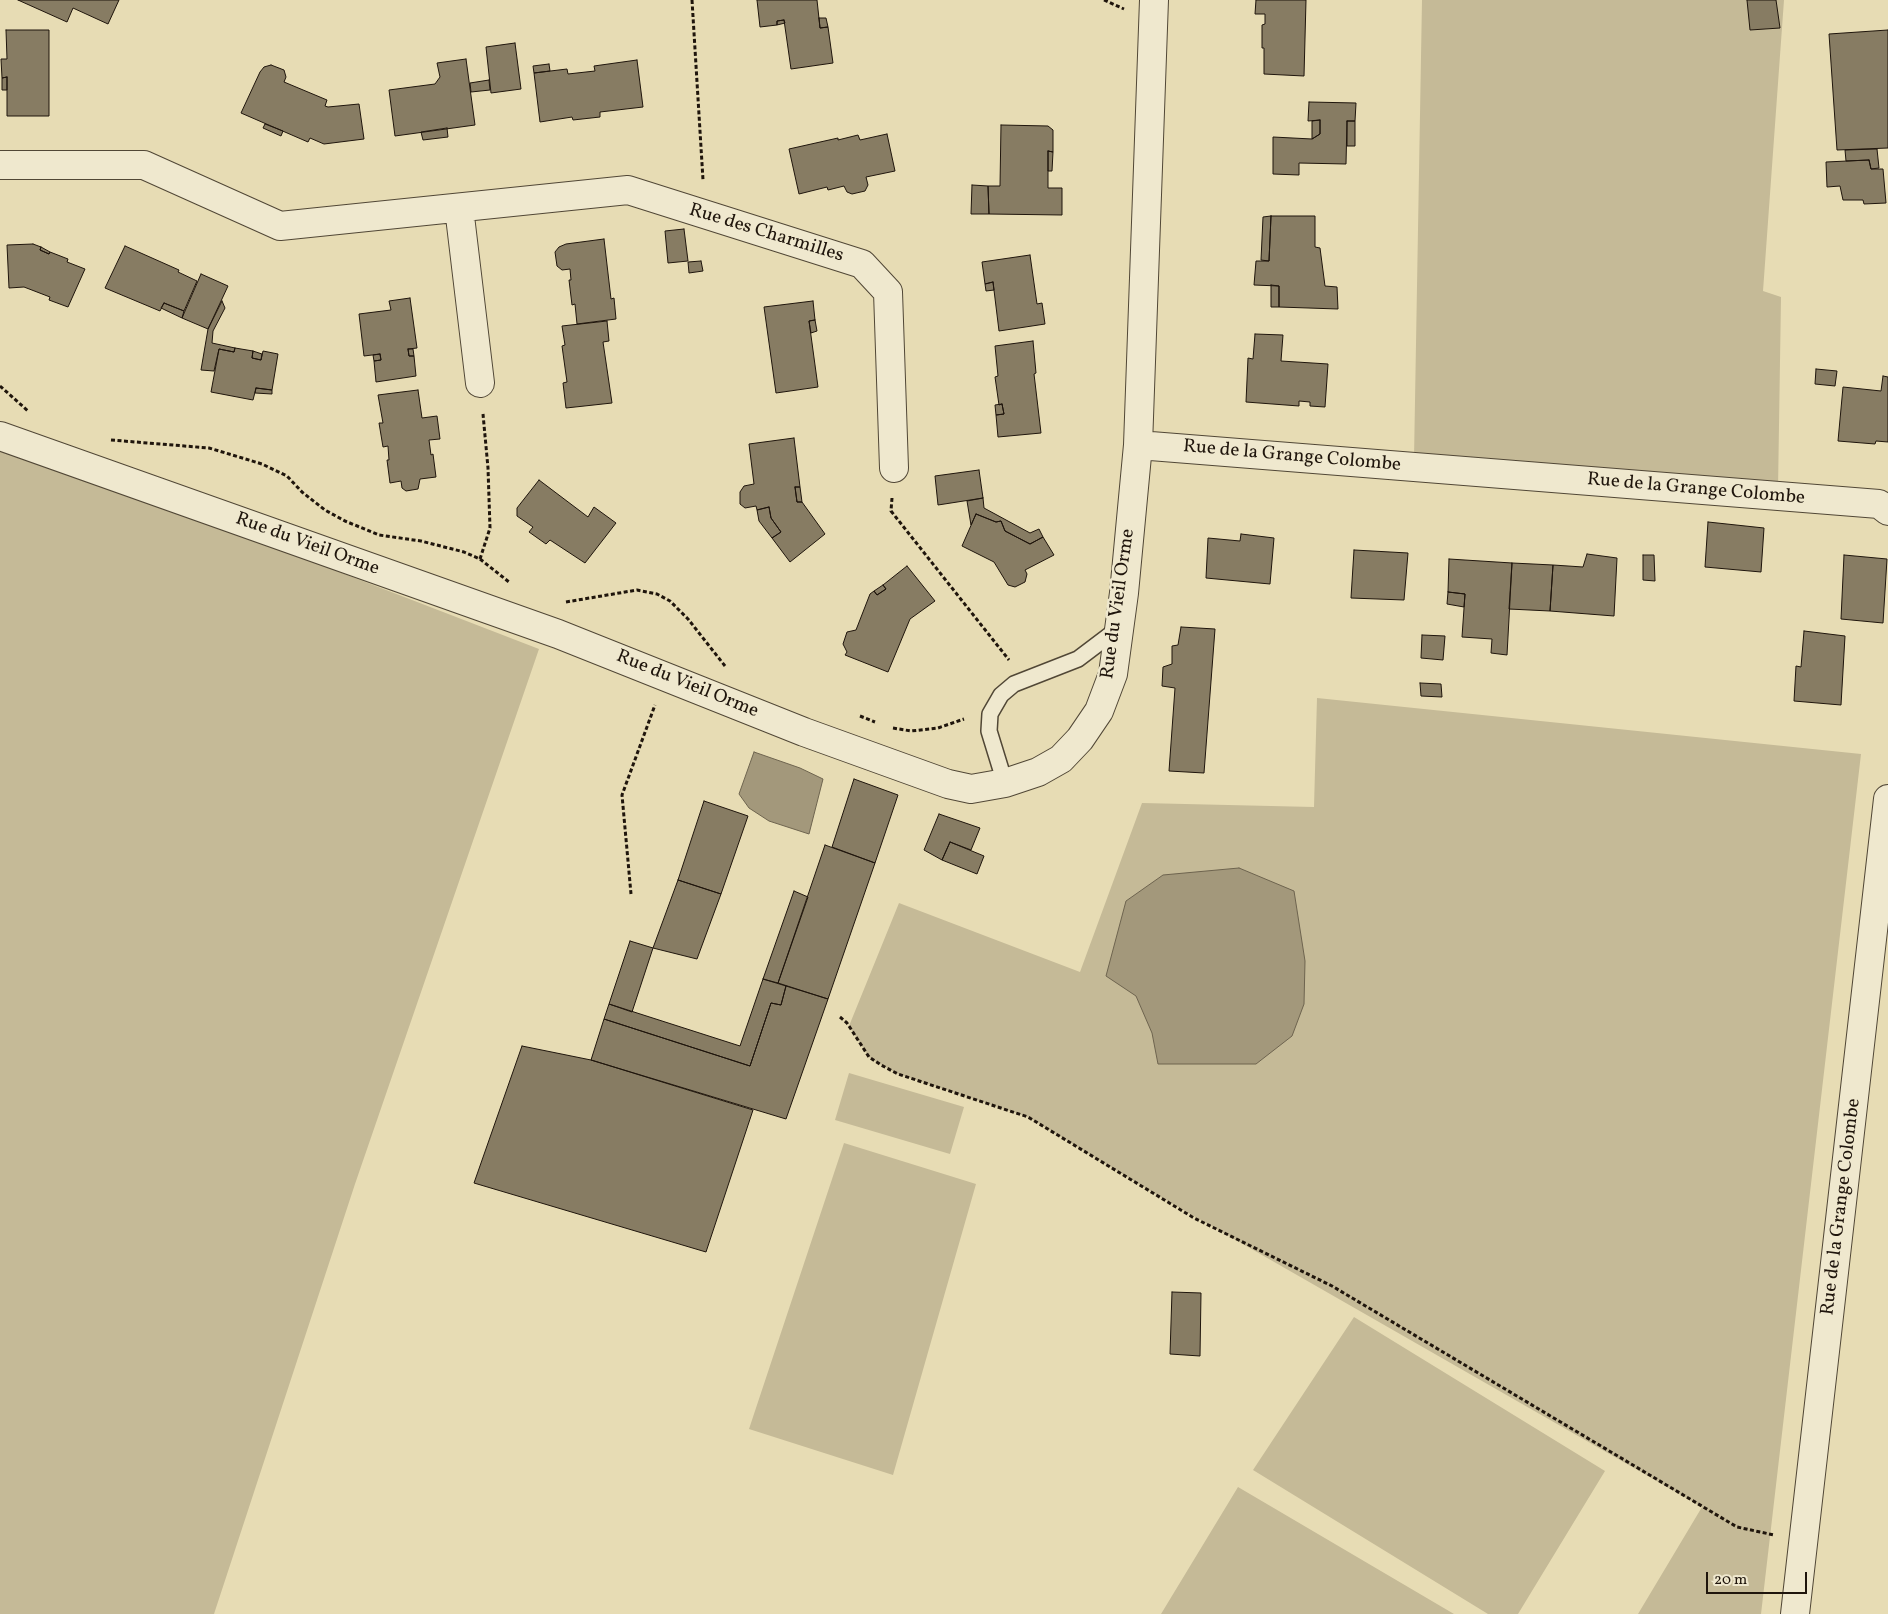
<!DOCTYPE html>
<html>
<head>
<meta charset="utf-8">
<style>
	body { margin:0 }
	#map { position:relative; width:1888px; height:1614px; overflow:hidden; background:#e7dcb4; font-family:Vollkorn,serif }
	canvas { display:block }
	.scale { position:absolute; left:1706px; top:1572px; width:101px; height:22px; box-sizing:border-box; border:2px solid #1f150c; border-top:0; padding-left:6px; font-size:15px; line-height:18px; white-space:nowrap; color:#1f150c; -webkit-text-stroke:4px #efe8ce; paint-order:stroke }
</style>
</head>
<body>
<div id="map">
<canvas width="1888" height="1614"></canvas>
<div class="scale">20 m</div>
</div>
<script>
const g = document.querySelector('canvas').getContext('2d');
g.lineJoin = 'round';
function fill(path, color) { g.fillStyle = color; g.fill(path, 'evenodd'); }
const shape = rows => new Path2D(rows.map(r => 'M' + r).join(''));
function strokePath(path, color, width, dash) { g.strokeStyle = color; g.lineWidth = width; g.lineCap = dash ? 'butt' : 'round'; g.setLineDash(dash || []); g.stroke(path); }
function label(font, color, halo, rows, align = 'center') {
  g.font = font + ' Vollkorn,serif'; g.lineWidth = 5; g.setLineDash([]); g.textBaseline = 'middle'; g.strokeStyle = halo; g.fillStyle = color; for (const [text, x, y, turn = 0] of rows) {
    g.save(); g.translate(x, y); g.rotate((+turn || 0) * Math.PI / 180); g.textAlign = isNaN(turn) ? turn : align; if (halo) g.strokeText(text, 0, 0); g.fillText(text, 0, 0); g.restore();
  }
}
const green = shape([
	[1422,0,1784,0,1763,291,1781,297,1778,489,1414,458],
	[0,441,539,649,355,1184,214,1614,0,1614],
	[1317,698,1861,754,1761,1614,1638,1614,1702,1507,1152,1192,1028,1117,898,1074,878,1063,869,1057,849,1026,899,903,1080,972,1142,803,1314,807],
	[849,1073,964,1107,950,1154,835,1120],
	[844,1143,976,1184,893,1475,749,1429],
	[1354,1317,1605,1471,1518,1614,1488,1614,1253,1470],
	[1238,1487,1454,1614,1161,1614]
]);
const water = shape([
	[754,752,800,768,823,779,809,834,769,821,749,808,739,794,754,752],
	[1239,868,1294,891,1305,961,1304,1004,1292,1036,1256,1064,1158,1064,1152,1033,1136,996,1106,976,1126,901,1163,875,1239,868]
]);
const building = shape([
	[18,0,119,0,108,24,73,8,67,22,18,0],
	[757,0,817,0,820,28,828,27,833,63,791,69,784,20,777,21,777,25,760,27,757,0],
	[1256,0,1306,0,1304,76,1264,74,1264,48,1262,48,1262,25,1265,24,1265,14,1255,14,1256,0],
	[1747,0,1776,0,1780,28,1750,30,1747,0],
	[819,18,826,18,828,27,820,28,819,18],
	[784,20,785,23,777,25,777,21,784,20],
	[6,30,49,30,49,116,7,116,7,77,2,78,1,59,7,59,6,30],
	[1888,30,1888,148,1837,150,1829,34,1888,30],
	[515,43,521,89,491,93,486,47,515,43],
	[466,59,475,125,395,136,389,90,435,84,440,77,437,63,466,59],
	[637,60,643,107,600,112,600,117,573,120,572,117,540,122,534,73,567,69,568,74,595,71,594,66,637,60],
	[549,64,550,71,534,73,533,66,549,64],
	[271,65,284,70,286,77,284,82,327,100,325,106,328,107,359,104,364,139,324,144,310,138,308,142,241,113,260,72,264,67,271,65],
	[7,77,7,90,2,90,2,78,7,77],
	[489,80,490,90,471,92,470,83,489,80],
	[1309,102,1356,103,1355,121,1347,121,1346,164,1299,163,1299,175,1273,174,1273,137,1312,139,1320,134,1320,120,1308,121,1309,102],
	[1320,120,1320,134,1312,139,1312,121,1320,120],
	[1347,121,1355,121,1355,146,1347,146,1347,121],
	[265,124,283,131,281,136,263,128,265,124],
	[1001,125,1048,126,1053,130,1053,152,1048,151,1048,188,1062,188,1062,215,989,214,988,186,1000,186,1001,125],
	[447,128,448,137,423,140,421,132,447,128],
	[887,134,895,171,866,177,868,185,865,191,852,194,847,192,844,186,828,190,827,187,799,194,789,149,838,138,838,140,858,135,860,140,887,134],
	[1877,149,1879,168,1871,169,1869,160,1846,161,1845,150,1877,149],
	[1048,151,1053,152,1052,171,1048,171,1048,151],
	[1869,160,1871,169,1883,169,1886,203,1864,204,1863,200,1843,200,1840,186,1827,187,1826,162,1869,160],
	[972,185,988,186,989,214,971,214,972,185],
	[1271,216,1315,216,1315,247,1320,248,1325,286,1337,287,1338,309,1279,307,1279,286,1254,285,1256,261,1269,261,1271,216],
	[1271,216,1269,261,1261,260,1263,217,1271,216],
	[684,229,688,261,668,263,665,231,684,229],
	[604,239,611,299,614,298,616,319,577,324,575,304,572,305,569,280,571,280,570,269,562,270,557,266,555,252,559,247,566,244,604,239],
	[33,244,41,247,40,250,49,254,50,252,68,259,67,262,85,269,68,307,49,300,50,297,24,287,9,288,7,245,33,244],
	[125,246,179,270,178,272,197,281,184,311,164,303,160,311,105,288,125,246],
	[41,247,50,252,49,254,40,250,41,247],
	[1030,255,1037,304,1042,303,1045,324,999,331,993,282,985,284,982,262,1030,255],
	[701,261,703,271,689,273,688,262,701,261],
	[201,274,228,286,208,329,182,318,201,274],
	[993,282,994,290,986,291,985,284,993,282],
	[1271,285,1279,286,1279,307,1271,307,1271,285],
	[410,298,417,348,408,349,409,356,414,356,416,376,376,382,374,361,381,360,380,354,364,356,359,314,391,310,389,301,410,298],
	[222,301,225,308,213,331,212,343,235,348,234,352,219,349,214,371,201,370,208,329,222,301],
	[813,301,815,320,809,321,818,387,776,393,764,307,813,301],
	[164,303,184,311,182,318,161,308,164,303],
	[815,320,817,331,811,333,809,321,815,320],
	[607,321,609,341,603,342,612,403,566,408,563,383,567,382,562,346,565,345,562,326,607,321],
	[1255,334,1283,335,1281,361,1328,364,1325,407,1310,406,1310,402,1299,401,1299,406,1246,402,1248,358,1253,359,1255,334],
	[1033,341,1036,373,1034,374,1041,433,998,437,996,415,1004,414,1002,404,999,405,995,377,998,376,995,346,1033,341],
	[235,348,253,351,252,358,261,360,263,351,278,354,272,390,256,388,253,400,211,392,219,349,234,352,235,348],
	[408,349,413,349,414,356,409,356,408,349],
	[253,351,262,354,261,360,252,358,253,351],
	[380,354,381,360,374,361,373,355,380,354],
	[1816,369,1837,371,1835,386,1815,384,1816,369],
	[1883,376,1888,377,1888,442,1876,441,1875,444,1838,441,1843,387,1881,391,1883,376],
	[256,388,272,390,272,394,255,393,256,388],
	[418,390,422,418,437,416,440,439,429,440,431,455,433,454,436,477,420,479,418,489,406,491,402,488,401,481,390,483,387,460,389,460,388,446,383,447,379,423,383,423,378,395,418,390],
	[1002,404,1004,414,996,415,995,405,1002,404],
	[794,438,800,487,795,487,797,502,802,502,825,534,790,562,772,538,781,532,771,518,769,507,757,510,756,506,745,508,740,504,740,492,744,486,754,484,749,444,794,438],
	[979,470,983,498,938,505,935,476,979,470],
	[539,480,588,517,594,507,616,523,585,563,550,540,546,544,529,532,533,527,517,516,517,508,539,480],
	[795,487,800,487,802,502,797,502,795,487],
	[983,498,984,508,1030,533,1039,529,1043,537,1030,544,1005,531,1001,521,996,522,976,514,971,525,967,501,983,498],
	[769,507,771,518,781,532,772,538,759,521,757,510,769,507],
	[976,514,996,522,1001,521,1005,531,1030,544,1043,537,1054,555,1025,570,1027,574,1025,582,1015,587,1008,585,994,562,962,546,976,514],
	[1708,522,1764,528,1761,572,1705,567,1708,522],
	[1241,534,1274,538,1270,584,1206,578,1208,538,1240,541,1241,534],
	[1354,550,1408,553,1404,600,1351,598,1354,550],
	[1587,554,1617,558,1614,616,1550,611,1553,565,1583,567,1587,554],
	[1643,555,1654,555,1655,581,1643,580,1643,555],
	[1844,555,1887,559,1883,623,1841,619,1844,555],
	[1449,559,1512,563,1507,655,1491,653,1492,639,1462,637,1465,594,1448,592,1449,559],
	[1512,563,1553,565,1550,611,1509,609,1512,563],
	[907,566,935,601,910,619,888,672,845,655,847,652,843,644,847,632,856,630,870,594,874,591,877,595,886,589,883,585,907,566],
	[883,585,886,589,877,595,874,591,883,585],
	[1448,592,1465,594,1464,607,1447,604,1448,592],
	[1181,627,1215,629,1204,773,1169,771,1175,688,1162,686,1163,667,1172,664,1172,646,1178,645,1181,627],
	[1804,631,1845,636,1841,705,1794,701,1796,666,1801,667,1804,631],
	[1422,635,1445,636,1443,660,1421,658,1422,635],
	[1420,683,1441,684,1442,697,1421,696,1420,683],
	[854,779,898,795,875,863,832,847,854,779],
	[704,801,748,816,721,894,678,880,704,801],
	[939,814,980,828,971,850,950,842,942,860,924,850,939,814],
	[950,842,984,856,977,874,942,860,950,842],
	[825,845,875,863,828,999,778,983,825,845],
	[678,880,721,894,697,959,653,948,678,880],
	[794,891,808,897,778,983,763,979,794,891],
	[630,941,653,948,632,1012,609,1004,630,941],
	[763,979,786,986,781,1005,771,1003,750,1066,604,1019,609,1004,740,1046,763,979],
	[786,986,828,999,786,1119,591,1060,604,1019,750,1066,771,1003,781,1005,786,986],
	[522,1046,591,1060,753,1110,706,1252,474,1183,522,1046],
	[1172,1292,1201,1293,1200,1356,1170,1354,1172,1292]
]);
const path = shape([
	[692,0,703,180],
	[1104,0,1124,9],
	[0,386,28,411],
	[111,440,209,448,262,464,287,476,302,492,325,510,345,521,379,535,421,541,464,552,480,559,509,582],
	[892,498,891,511,1009,660],
	[480,559,490,528,488,468,483,414],
	[566,602,637,590,657,594,670,601,688,619,725,666],
	[860,716,875,722],
	[893,728,911,731,938,728,964,719],
	[631,894,622,795,655,705],
	[840,1017,847,1023,869,1057,881,1065,898,1074,1028,1117,1194,1218,1332,1286,1737,1527,1774,1535]
]);
const service = shape([
	[1005,783,989,731,990,714,1001,695,1014,684,1078,659,1119,628]
]);
const minor = shape([
	[0,165,144,165,280,226,628,190,862,264,888,292,894,468],
	[459,208,480,383],
	[0,436,558,634,804,732,948,784,971,789,1005,783,1038,772,1061,759,1080,739,1099,711,1113,674,1124,593,1138,445,1154,0],
	[1138,445,1879,504,1888,511],
	[1795,1614,1888,799]
]);
const streetNames = [
	["Rue des Charmilles",766,234,17],
	["Rue de la Grange Colombe",1292,457,5],
	["Rue de la Grange Colombe",1696,490,5],
	["Rue du Vieil Orme",307,545,20],
	["Rue du Vieil Orme",1119,604,-82],
	["Rue du Vieil Orme",687,685,22],
	["Rue de la Grange Colombe",1842,1207,-83]
];
fill(green, '#c5ba97');
fill(water, '#a3987b');
strokePath(water, '#6e644f', 1);
fill(building, '#877c63');
strokePath(building, '#1f150c', 1);
strokePath(service, '#514736', 18);
strokePath(minor, '#514736', 30);
strokePath(path, '#1f150c', 3, [4, 2.5]);
strokePath(service, '#efe8ce', 15);
strokePath(minor, '#efe8ce', 28);
label('19px', '#1f150c', '#efe8ce', streetNames);
</script>
</body>
</html>
